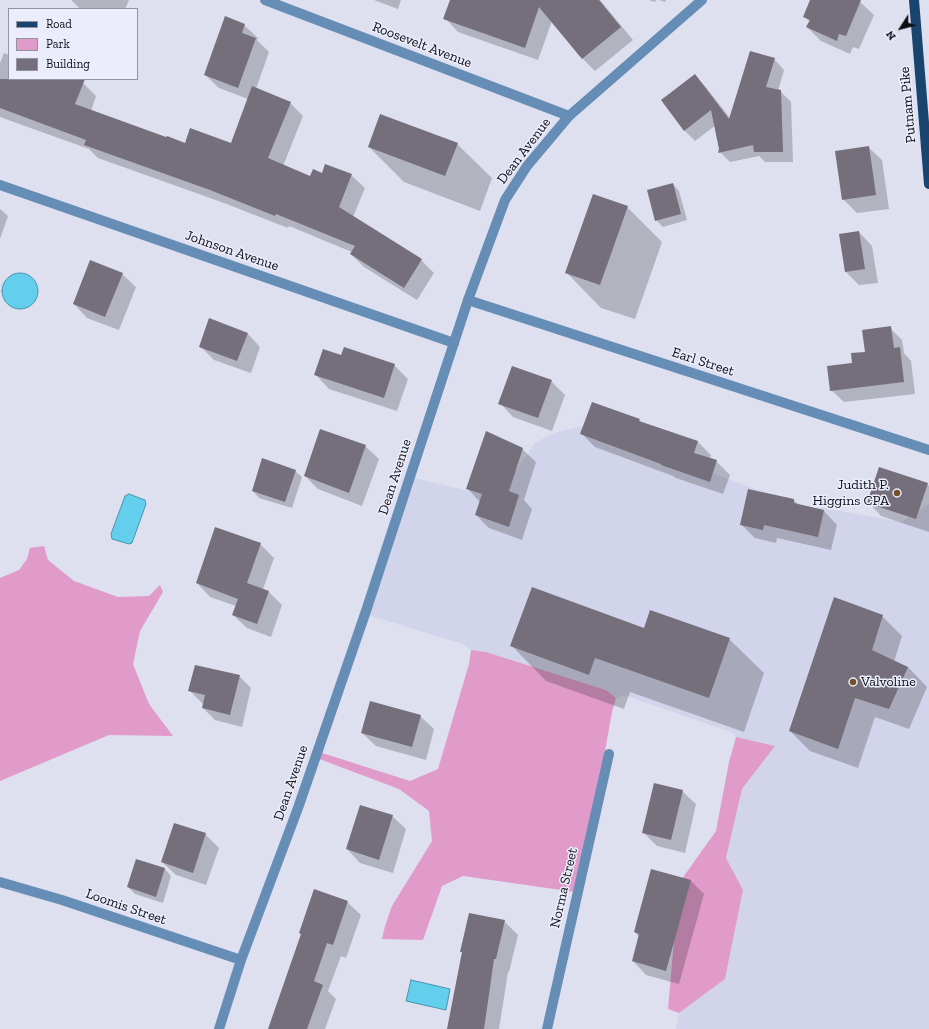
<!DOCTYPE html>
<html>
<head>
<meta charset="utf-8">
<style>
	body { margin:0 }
	#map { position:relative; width:929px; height:1029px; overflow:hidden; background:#dee0ef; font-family:"Zilla Slab",serif }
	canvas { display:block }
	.legend { position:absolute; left:8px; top:8px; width:130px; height:72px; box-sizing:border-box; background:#ebedfd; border:1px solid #92949f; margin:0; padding:5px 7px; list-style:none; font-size:12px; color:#0d0e12 }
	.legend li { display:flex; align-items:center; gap:8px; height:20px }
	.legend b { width:20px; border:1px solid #92949f }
	.north { position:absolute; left:881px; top:8px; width:40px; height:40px; -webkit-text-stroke:3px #ebedfd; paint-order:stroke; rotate:234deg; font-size:11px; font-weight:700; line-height:16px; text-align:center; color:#0d0e12 }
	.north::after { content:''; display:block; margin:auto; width:14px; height:18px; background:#0d0e12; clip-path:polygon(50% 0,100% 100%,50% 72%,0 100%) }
</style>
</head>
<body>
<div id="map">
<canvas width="929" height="1029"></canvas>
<ul class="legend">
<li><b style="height:5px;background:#18446d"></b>Road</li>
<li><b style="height:11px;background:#e09bcb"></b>Park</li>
<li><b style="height:11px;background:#756e7b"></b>Building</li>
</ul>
<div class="north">N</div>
</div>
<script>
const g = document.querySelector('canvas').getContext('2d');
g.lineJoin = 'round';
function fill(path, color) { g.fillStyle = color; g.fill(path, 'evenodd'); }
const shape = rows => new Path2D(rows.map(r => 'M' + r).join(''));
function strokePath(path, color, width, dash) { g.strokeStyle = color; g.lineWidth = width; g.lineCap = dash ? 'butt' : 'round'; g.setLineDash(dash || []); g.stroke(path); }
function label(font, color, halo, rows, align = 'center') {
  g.font = font + ' "Zilla Slab",serif'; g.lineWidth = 3; g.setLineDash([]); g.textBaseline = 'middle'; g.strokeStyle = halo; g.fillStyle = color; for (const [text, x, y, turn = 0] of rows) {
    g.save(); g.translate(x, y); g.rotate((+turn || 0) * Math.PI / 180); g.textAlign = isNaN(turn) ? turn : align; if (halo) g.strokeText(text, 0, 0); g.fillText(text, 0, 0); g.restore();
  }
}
const built = shape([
	[587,425,807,509,824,508,901,522,929,504,929,1029,676,1029,679,1013,725,979,743,890,726,858,742,789,775,746,736,737,731,732,624,695,616,698,606,690,486,652,471,650,463,644,368,615,414,478,482,494,505,486,535,443,554,433]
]);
const green = shape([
	[44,546,48,560,74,581,118,597,149,596,160,585,163,592,140,631,133,664,149,704,173,736,109,735,0,781,0,578,19,570,27,559,30,548],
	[471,650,486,652,606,690,616,698,612,712,580,891,575,892,463,876,442,886,423,940,382,939,385,926,392,906,432,841,429,811,399,789,314,757,319,752,410,781,438,769,469,664],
	[736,737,775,746,742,789,726,858,743,890,725,979,679,1013,668,1009,679,883,716,831,729,762]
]);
const water = shape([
	'2 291a18 18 0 1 1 36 0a18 18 0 1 1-36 0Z',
	[129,494,145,500,146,504,132,543,129,544,112,539,111,534,125,496,129,494],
	[411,980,450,989,446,1010,406,1001,411,980]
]);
const shadow = shape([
	[72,0,129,0,125,9,80,9,72,1],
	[374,0,401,0,398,9],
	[451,0,600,0,633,40,595,71,583,59,552,21,538,60,458,32,445,18],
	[649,0,656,0,655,2],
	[659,0,666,0,665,2],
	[811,0,857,0,860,2,874,15,859,49,853,47,850,54,821,41,807,27,810,22,804,16],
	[244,25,258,38,257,40,269,52,256,89,290,103,303,116,283,166,311,177,322,174,351,175,365,188,353,217,421,260,434,273,417,300,364,267,351,254,352,252,289,226,288,228,224,203,98,158,89,149,0,117,0,63,4,53,9,55,9,79,72,79,83,83,96,96,91,111,185,144,231,144,248,99,219,88,205,75],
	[774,59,784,70,778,91,780,91,791,102,793,162,765,162,759,156,730,162,720,152,716,125,695,141,684,130,695,76,705,86,730,118],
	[457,144,492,178,480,211,404,182,369,147],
	[868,147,882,160,889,209,857,213,843,199],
	[673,184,679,191,687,220,663,227,656,220],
	[627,207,662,242,635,319,601,308,567,273],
	[0,209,8,216,0,239],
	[859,232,872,246,878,283,859,285,846,272],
	[122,274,136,287,119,330,87,318,74,304],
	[890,328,902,340,904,353,911,361,915,394,844,402,831,390,853,364,866,353],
	[247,333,260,347,251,373,214,360,200,346],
	[342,356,394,365,408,379,397,411,329,389,316,375],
	[551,381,565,395,552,431,513,417,500,403],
	[639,420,642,423,698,442,711,455,710,459,716,461,730,475,723,494,676,478,673,476,595,447,581,433],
	[365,446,379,459,362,506,318,489,305,476],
	[522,449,536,462,524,500,532,509,522,540,489,528,476,515,480,502,467,488],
	[295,471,302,477,292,508,259,498,253,491],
	[927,484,929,486,929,532,881,516,868,502],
	[794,500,799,505,824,511,837,525,831,550,777,538,776,543,755,538,741,524],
	[260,544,274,558,263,589,268,591,282,605,271,637,247,628,233,615,236,606,210,597,197,583],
	[882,616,902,636,894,662,908,667,927,687,909,729,875,717,858,768,810,751,790,731],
	[644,629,729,639,764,673,744,732,630,692,624,709,546,681,512,646],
	[239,676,251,688,242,727,215,720,203,708,204,704,202,703,190,691],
	[420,716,434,729,426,760,376,746,362,733],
	[682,791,696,804,685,853,657,846,643,832],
	[392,816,406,829,393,873,360,863,347,849],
	[205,834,219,848,206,885,176,875,162,862],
	[137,860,165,869,171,876,163,903,135,894,128,887],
	[691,881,704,894,679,984,646,975,633,961,639,937,635,932],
	[347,902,361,915,346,958,341,956,328,991,336,999,325,1029,268,1029],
	[504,921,518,935,509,972,508,972,499,1029,448,1029]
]);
const building = shape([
	[450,0,599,0,621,27,582,59,539,7,525,48,443,19],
	[810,0,861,0,846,36,839,34,837,41,806,27,810,20,803,17],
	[225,16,245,24,242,33,256,38,238,88,204,75],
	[750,51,775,58,766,87,781,90,783,152,754,152,753,145,718,153,719,149,711,110,684,131,661,100,695,74,729,119],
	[0,79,85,79,75,104,166,137,167,136,185,143,190,128,231,143,252,86,291,102,268,158,310,176,313,169,322,173,325,164,352,174,339,207,422,259,404,288,350,254,355,246,276,214,275,216,210,190,84,145,86,140,0,108],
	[380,114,458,143,445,176,368,147],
	[869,146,876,195,842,200,835,151],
	[673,183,681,214,655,221,647,190],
	[593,194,628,206,600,285,565,273],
	[859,231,865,269,845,272,839,234],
	[90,260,123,273,105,317,73,304],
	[209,318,248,333,237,361,199,347],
	[891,326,894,348,900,347,904,382,830,391,827,366,852,363,851,353,865,352,862,330],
	[344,347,395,364,384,398,314,375,323,349,341,355],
	[512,366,552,380,538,418,498,404],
	[592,402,640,419,639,421,698,441,694,453,717,460,710,482,661,465,661,464,580,434],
	[320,429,366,445,349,493,304,476],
	[486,431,523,448,509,491,519,495,509,527,475,515,482,494,466,489],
	[262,458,296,470,285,502,252,491],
	[879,467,928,483,916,519,867,503],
	[748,489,794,499,794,503,824,510,818,537,764,525,763,530,740,525],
	[215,527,261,543,247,583,269,591,257,624,232,615,238,599,196,583],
	[532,587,644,628,650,610,730,638,709,698,595,658,589,675,510,646],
	[834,597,883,615,872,650,908,667,889,709,855,698,838,749,789,731],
	[195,665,240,675,230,715,202,708,205,695,188,691],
	[370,701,421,715,412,747,361,733],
	[654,783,683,790,671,840,642,833],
	[360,805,393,815,379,860,346,849],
	[174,823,206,833,193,873,161,862],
	[136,859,165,868,156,897,127,887],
	[651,869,691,880,666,971,632,961,639,934,634,932],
	[314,889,348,901,333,945,327,943,314,981,323,985,307,1029,268,1029,301,934,299,933],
	[469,913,505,920,496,959,494,959,484,1029,447,1029,462,952,460,952]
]);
const service = shape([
	[0,882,62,900,241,960]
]);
const minor = shape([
	[265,0,569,116],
	[0,185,454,343],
	[468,300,929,450],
	[547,1029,609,754]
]);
const tertiary = shape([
	[219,1029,241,960,298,808,366,611,468,300,505,200,527,166,569,116,702,0]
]);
const primary = shape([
	[914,0,929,184]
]);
const markers = [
	[897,493,4,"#74512a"],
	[853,682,4,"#74512a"]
];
const streetNames = [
	["Roosevelt Avenue",422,45,21],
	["Putnam Pike",908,105,-95],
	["Dean Avenue",524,151,-53],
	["Johnson Avenue",232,251,19],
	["Earl Street",703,362,18],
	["Dean Avenue",395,477,-72],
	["Dean Avenue",291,783,-71],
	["Norma Street",564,888,-77],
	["Loomis Street",126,907,19]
];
const poiNames = [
	["Judith P.",889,485],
	["Higgins CPA",889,501],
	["Valvoline",861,682,"left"]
];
fill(built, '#d1d4ea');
fill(green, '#e09bcb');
fill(water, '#64ceed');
strokePath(water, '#4a94ab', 1);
fill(shadow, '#0003');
fill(building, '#756e7b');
strokePath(service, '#658db5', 10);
strokePath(minor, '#658db5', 10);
strokePath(tertiary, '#658db5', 10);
strokePath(primary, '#18446d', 10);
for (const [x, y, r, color] of markers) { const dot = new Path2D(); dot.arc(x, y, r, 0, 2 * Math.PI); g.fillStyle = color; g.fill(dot); strokePath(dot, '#ebedfd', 1.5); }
label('14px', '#0d0e12', '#ebedfd', streetNames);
label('14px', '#0d0e12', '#ebedfd', poiNames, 'right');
</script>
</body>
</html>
